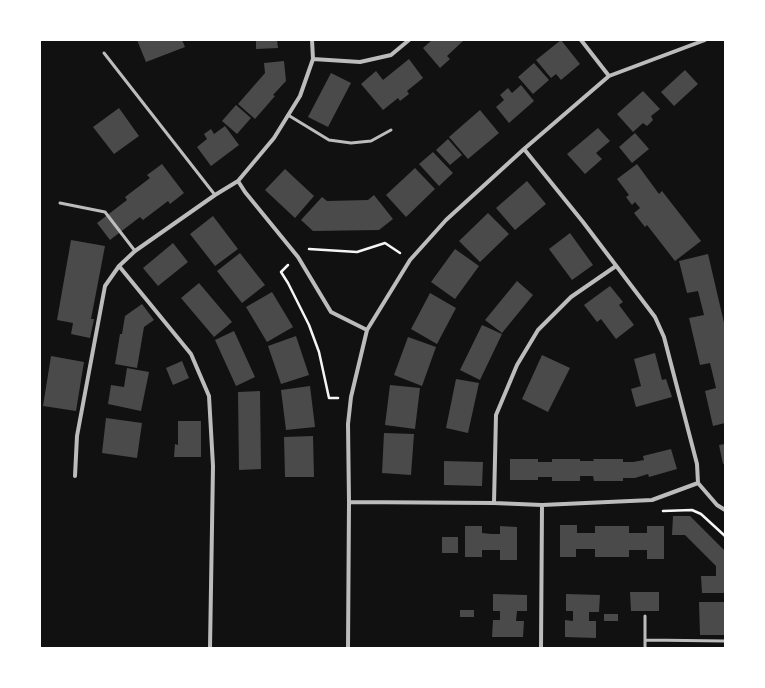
<!DOCTYPE html>
<html>
<head>
<meta charset="utf-8">
<style>
	body { margin:0 }
	#map { position:relative; width:765px; height:688px; overflow:hidden; background:#111; font-family:"Fira Sans",sans-serif }
	canvas { display:block }
	.frame { position:absolute; inset:0; border:41px solid #fff; pointer-events:none }
</style>
</head>
<body>
<div id="map">
<canvas width="765" height="688"></canvas>
<div class="frame"></div>
</div>
<script>
const g = document.querySelector('canvas').getContext('2d');
g.lineJoin = 'round';
function fill(path, color) { g.fillStyle = color; g.fill(path, 'evenodd'); }
const shape = rows => new Path2D(rows.map(r => 'M' + r).join(''));
function strokePath(path, color, width, dash) { g.strokeStyle = color; g.lineWidth = width; g.lineCap = dash ? 'butt' : 'round'; g.setLineDash(dash || []); g.stroke(path); }
const building = shape([
	[137,40,182,40,185,47,146,62],
	[256,40,277,40,278,48,256,49],
	[432,40,462,40,463,41,447,56,450,59,440,68,423,48],
	[561,40,580,64,561,80,556,74,551,78,536,60],
	[409,59,423,78,407,91,409,94,400,101,398,98,383,110,361,84,376,71,383,80],
	[284,61,286,81,273,95,275,96,255,119,238,104,265,73,264,63],
	[534,63,549,80,533,94,518,77],
	[685,70,698,84,674,106,661,92],
	[331,73,351,83,328,127,308,117],
	[521,85,534,101,509,123,496,107,504,100,500,95,508,88,512,93],
	[643,91,660,109,651,116,653,120,647,126,643,123,633,132,617,114],
	[236,105,251,118,237,134,222,121],
	[119,108,139,136,114,154,93,127],
	[480,110,499,133,468,159,449,137],
	[225,126,239,145,211,166,197,147,207,139,204,134,211,129,214,134],
	[598,128,610,141,596,153,602,159,585,174,567,154],
	[635,133,649,149,632,163,619,147],
	[448,139,462,155,450,165,436,150],
	[433,152,453,173,439,186,419,164],
	[162,164,184,193,170,204,168,201,143,220,140,217,110,240,97,223,127,200,125,197,150,178,147,175],
	[637,164,659,194,662,191,701,241,675,261,647,225,645,227,634,213,640,208,635,202,632,205,626,197,629,195,617,179],
	[415,168,435,189,406,217,386,195],
	[285,169,314,196,295,218,265,190],
	[527,181,546,204,515,230,496,208],
	[374,195,393,219,379,230,313,231,301,220,322,197,327,201,368,200],
	[488,213,509,234,480,262,459,241],
	[213,216,238,249,215,266,190,234],
	[570,233,593,265,572,280,549,249],
	[71,240,105,246,91,319,94,319,90,338,71,334,73,323,57,320],
	[173,243,188,262,158,286,143,268],
	[455,249,479,266,455,299,431,282],
	[240,253,265,285,242,303,217,271],
	[708,254,725,327,725,423,713,426,705,391,716,388,710,363,700,365,689,318,704,315,698,291,687,293,679,261],
	[517,281,533,295,502,333,485,320],
	[199,283,232,322,214,337,181,298],
	[610,286,623,302,619,305,634,325,616,339,601,319,597,322,584,305],
	[272,292,293,327,267,342,246,307],
	[430,293,456,308,437,344,411,329],
	[142,304,154,320,144,327,137,368,115,364,120,334,122,334,125,316],
	[482,325,502,334,480,380,460,370],
	[234,331,255,377,236,386,215,340],
	[296,336,309,375,281,384,268,346],
	[408,337,436,347,422,386,394,375],
	[655,353,662,380,666,379,672,397,636,407,631,389,641,386,634,359],
	[542,355,570,368,548,412,522,399],
	[51,356,84,362,76,411,43,406],
	[182,361,189,378,173,385,166,368],
	[127,368,149,372,141,411,108,404,111,385,124,387],
	[456,379,479,383,468,433,446,428],
	[390,385,420,388,415,429,385,425],
	[310,386,315,427,286,430,281,390],
	[260,391,261,469,239,470,238,392],
	[106,418,142,423,137,458,102,453],
	[178,421,201,421,201,457,174,457,175,444,178,445],
	[384,433,414,434,411,475,382,473],
	[313,436,314,477,285,477,284,437],
	[725,444,725,463,723,464,719,445],
	[671,449,677,469,649,477,648,474,635,478,623,478,623,481,594,481,593,476,580,476,580,481,552,481,552,477,538,477,538,480,510,480,510,459,538,459,538,462,552,462,552,459,580,459,580,461,594,461,593,459,623,459,623,462,633,462,644,460,643,456],
	[444,461,483,462,482,486,444,485],
	[673,516,690,516,725,551,725,593,702,593,701,576,716,576,716,566,685,535,672,535],
	[560,525,577,525,577,533,595,533,595,526,629,526,629,533,647,533,647,526,664,526,664,559,647,559,647,550,629,550,629,557,595,557,595,549,576,549,576,557,560,557],
	[465,526,482,526,482,533,491,534,500,534,500,526,517,527,517,560,500,560,500,550,482,550,482,557,465,557],
	[442,537,458,537,458,553,442,553],
	[630,592,659,592,659,611,631,611],
	[493,594,527,595,527,611,517,611,516,621,524,621,523,637,492,637,493,620,500,620,500,611,493,611],
	[566,594,600,595,599,612,589,612,589,621,596,621,596,638,565,637,565,620,573,621,573,611,566,611],
	[699,602,725,602,725,635,700,635],
	[460,610,474,610,474,617,460,617],
	[604,614,618,614,618,621,604,621]
]);
const path = shape([
	[309,249,357,252,385,243,400,253],
	[288,265,281,272,288,283,309,325,319,352,329,398,338,398],
	[663,511,692,510,701,514,725,536]
]);
const service = shape([
	[104,53,215,195],
	[288,115,329,140,351,143,371,141,391,130],
	[60,203,105,212,135,251],
	[645,616,645,648],
	[645,640,725,641]
]);
const minor = shape([
	[581,40,609,76],
	[313,59,360,62,391,55,409,40],
	[524,149,583,222,655,317,664,337,697,464,698,483,717,505,725,510],
	[238,181,245,192,298,257,331,312,367,330],
	[119,266,191,354,209,396,213,466,210,648],
	[75,476,77,436,105,286,119,266,135,251,215,195,238,181,274,138,300,96,313,59,312,40],
	[349,502,494,503,542,505,652,500,698,483],
	[494,503,496,415,517,365,538,330,571,297,616,266],
	[348,648,349,502,348,424,351,397,367,330,410,260,446,220,524,149,609,76,705,40],
	[541,648,542,505]
]);
fill(building, '#4a4a4a');
strokePath(path, '#f5f5f5', 2.5);
strokePath(service, '#bcbcbc', 3);
strokePath(minor, '#bcbcbc', 4);
</script>
</body>
</html>
